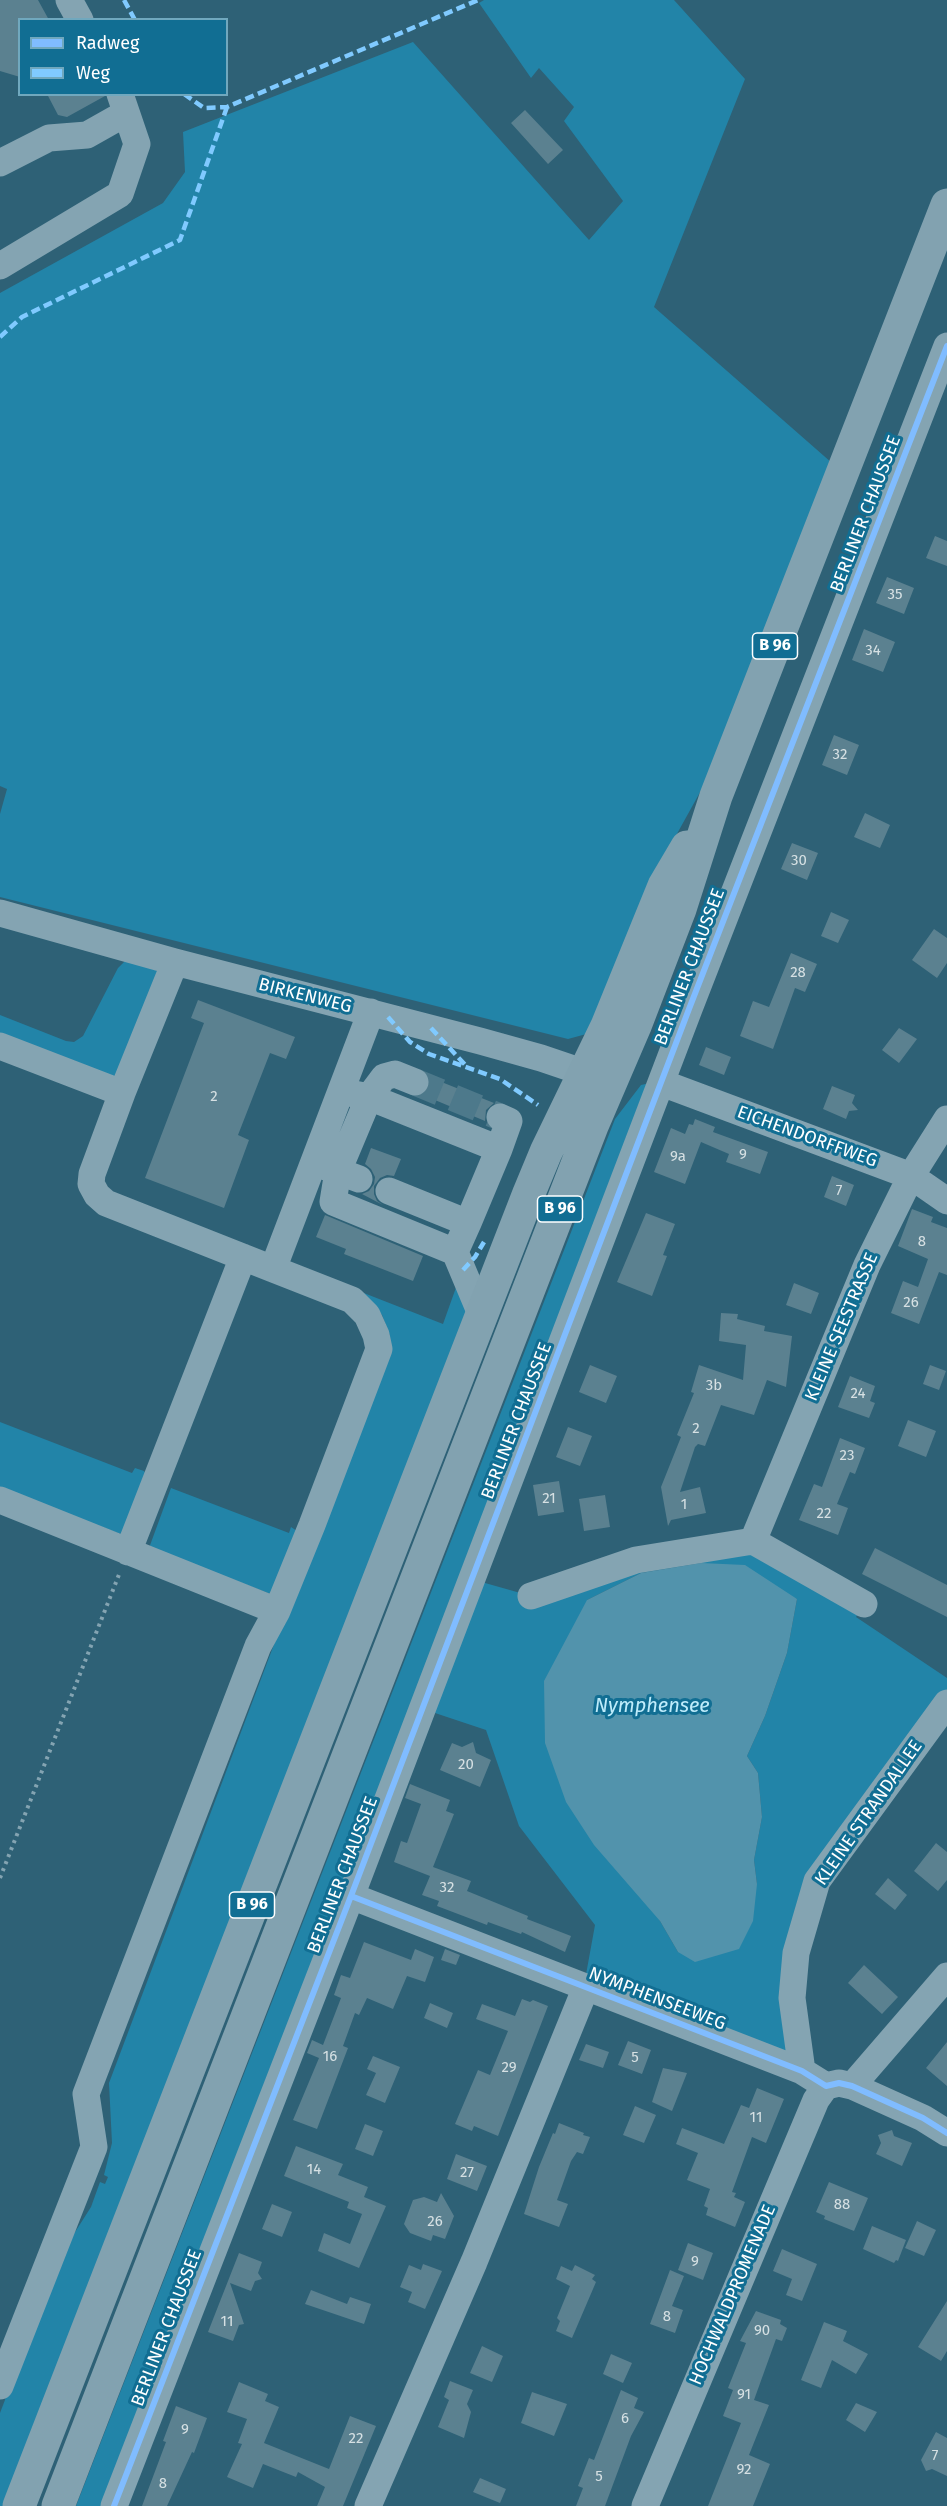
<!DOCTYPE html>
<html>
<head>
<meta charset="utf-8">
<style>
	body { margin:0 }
	#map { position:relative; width:947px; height:2506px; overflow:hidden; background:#2e6176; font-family:"Fira Sans",sans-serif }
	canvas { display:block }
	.legend { position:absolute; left:18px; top:18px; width:210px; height:78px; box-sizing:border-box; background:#116e93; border:2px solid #70a8be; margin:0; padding:8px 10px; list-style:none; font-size:18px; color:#fff }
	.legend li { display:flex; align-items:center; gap:12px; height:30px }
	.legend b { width:30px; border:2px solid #70a8be }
</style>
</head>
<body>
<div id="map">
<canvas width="947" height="2506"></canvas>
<ul class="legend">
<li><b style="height:8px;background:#80bcff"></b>Radweg</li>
<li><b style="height:8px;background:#80caff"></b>Weg</li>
</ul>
</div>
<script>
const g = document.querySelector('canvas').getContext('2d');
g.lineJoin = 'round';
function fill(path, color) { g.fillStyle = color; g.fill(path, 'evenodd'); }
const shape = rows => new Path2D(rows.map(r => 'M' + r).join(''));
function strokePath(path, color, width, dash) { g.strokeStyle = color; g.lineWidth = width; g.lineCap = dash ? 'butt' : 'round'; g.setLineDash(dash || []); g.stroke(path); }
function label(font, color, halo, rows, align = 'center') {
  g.font = font + ' "Fira Sans",sans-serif'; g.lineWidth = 6; g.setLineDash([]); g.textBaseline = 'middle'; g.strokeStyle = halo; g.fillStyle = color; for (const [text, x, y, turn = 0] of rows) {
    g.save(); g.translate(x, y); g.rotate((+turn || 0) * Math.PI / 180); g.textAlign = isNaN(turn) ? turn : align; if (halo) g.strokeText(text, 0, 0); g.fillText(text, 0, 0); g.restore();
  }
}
const green = shape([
	[484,0,674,0,745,79,654,307,832,463,714,767,663,859,590,1033,568,1039,0,897,0,814,7,789,0,786,0,293,163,203,185,172,183,132,413,42,589,240,623,201,564,121,574,107,539,68,531,78,479,3],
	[127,959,153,966,159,974,120,1075,109,1078,0,1035,0,1015,66,1041,74,1042,83,1036,118,968],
	[650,1083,105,2506,76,2506,615,1119,641,1085],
	[458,1282,469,1306,7,2506,0,2506,0,2413,51,2280,70,2240,91,2207,100,2182,105,2184,108,2177,104,2175,112,2143,109,2083,390,1336,382,1315,351,1288,443,1324],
	[0,1422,132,1473,135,1468,144,1471,147,1476,124,1535,0,1494],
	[171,1488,289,1533,291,1527,297,1531,276,1596,149,1548],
	[753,1541,864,1604,856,1617,947,1678,947,1695,813,1878,799,2067,585,1980,595,1925,519,1826,486,1730,429,1711,478,1581,531,1596],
	[701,1563,797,1599,787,1653,765,1716,747,1756,758,1773,762,1817,754,1860,757,1884,678,1952,660,1921,587,1600,641,1573]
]);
const water = shape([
	[701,1563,745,1565,797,1599,787,1653,765,1716,747,1756,758,1773,762,1817,754,1860,757,1884,753,1921,739,1949,695,1962,678,1952,660,1921,594,1845,566,1802,545,1743,544,1681,587,1600,641,1573]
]);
const building = shape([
	[0,0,38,0,49,20,20,20,20,77,0,71],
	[47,94,105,94,105,96,67,117,58,115],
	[525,110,563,150,548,164,511,123],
	[935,536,947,541,947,566,926,558],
	[887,577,914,588,904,614,876,603],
	[864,629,895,642,883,672,852,660],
	[834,735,859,745,847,775,822,765],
	[865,813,890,825,880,848,854,837],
	[792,843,818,853,807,880,781,869],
	[831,912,849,920,838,943,821,936],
	[934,929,947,938,947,963,937,978,912,960],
	[791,953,817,964,805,992,795,988,773,1049,740,1036,753,1001,769,1007],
	[198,1000,295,1037,286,1059,270,1053,238,1135,249,1140,224,1208,145,1178,204,1023,191,1018],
	[899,1028,917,1039,899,1063,882,1050],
	[706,1047,731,1057,724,1075,699,1065],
	[429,1077,494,1103,486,1110,485,1121,423,1095,430,1087],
	[832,1086,855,1095,852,1103,858,1110,849,1111,846,1119,823,1109],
	[695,1119,715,1127,713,1132,768,1152,760,1174,726,1162,729,1154,701,1142,685,1184,654,1172,671,1128,685,1134,689,1124,693,1125],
	[371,1148,401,1159,394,1176,387,1175,380,1178,374,1186,374,1194,377,1201,383,1205,362,1194,369,1191,374,1184,375,1177,371,1169,365,1164],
	[832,1176,854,1185,846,1206,824,1197],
	[912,1209,933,1217,931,1222,947,1228,947,1275,939,1272,919,1324,891,1313,903,1281,918,1287,928,1259,898,1246],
	[646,1213,675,1224,663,1255,667,1256,652,1296,617,1282],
	[325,1215,423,1256,413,1281,344,1254,346,1249,316,1237],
	[794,1283,819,1293,811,1314,786,1305],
	[721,1313,738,1314,737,1319,765,1326,764,1331,792,1336,786,1387,767,1380,754,1415,721,1405,705,1446,698,1444,695,1447,680,1492,700,1487,706,1513,671,1520,668,1526,661,1487,681,1437,677,1435,694,1393,691,1392,699,1365,743,1380,746,1345,719,1341],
	[590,1365,617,1376,606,1403,579,1392],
	[930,1365,946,1371,939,1390,923,1384],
	[850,1376,875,1386,870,1401,875,1403,869,1418,838,1407],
	[908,1420,936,1431,926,1457,898,1446],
	[568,1427,592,1436,580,1466,556,1457],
	[840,1438,865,1448,855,1474,850,1472,837,1504,848,1508,838,1535,799,1520,814,1484,822,1487],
	[559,1481,564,1512,538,1516,533,1485],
	[605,1495,610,1527,584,1531,579,1499],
	[875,1548,947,1585,947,1617,862,1574],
	[473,1742,476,1753,491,1760,480,1787,440,1770,452,1743,462,1747],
	[410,1784,450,1800,446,1811,454,1814,433,1867,471,1881,467,1891,528,1916,527,1919,571,1936,565,1952,522,1932,521,1934,488,1922,487,1925,437,1906,439,1901,422,1895,430,1876,394,1862,401,1841,407,1843,421,1804,405,1798],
	[936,1843,947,1852,947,1880,938,1891,914,1871],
	[888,1878,907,1895,895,1910,875,1894],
	[364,1942,411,1960,415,1949,434,1957,425,1982,407,1976,393,2009,367,1998,359,2015,355,2013,343,2046,348,2048,317,2129,293,2120,319,2058,307,2053,312,2040,323,2045,341,1998,334,1995,341,1975,350,1978],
	[445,1949,460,1955,456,1965,441,1960],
	[864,1965,898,1997,882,2014,848,1983],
	[522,1999,530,2002,533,2000,548,2006,498,2136,474,2126,472,2131,455,2124,478,2070,490,2075,508,2031,476,2019,482,2004,515,2016],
	[430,2003,453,2013,447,2028,424,2018],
	[628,2041,651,2050,642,2074,618,2065],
	[947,2042,947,2086,926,2068],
	[586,2044,609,2052,603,2068,579,2060],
	[373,2056,400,2067,385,2103,366,2095,376,2073,367,2069],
	[663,2068,687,2073,672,2111,652,2102],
	[757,2088,784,2099,766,2143,752,2137,732,2192,736,2193,734,2197,745,2202,735,2227,706,2215,708,2208,704,2206,710,2189,687,2180,698,2153,676,2144,682,2128,724,2144,741,2105,749,2108],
	[635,2106,656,2115,644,2143,623,2135],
	[559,2123,584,2133,583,2135,590,2137,583,2154,577,2152,571,2161,557,2200,568,2204,559,2227,524,2214,539,2167,553,2133,555,2134],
	[365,2124,383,2131,373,2156,355,2149],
	[892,2130,894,2136,912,2143,902,2166,876,2154,881,2143,878,2135],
	[296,2146,343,2164,338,2175,368,2187,364,2197,386,2206,359,2268,318,2251,324,2233,350,2244,362,2214,347,2208,349,2202,284,2176],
	[456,2154,487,2166,477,2191,447,2179],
	[829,2182,868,2198,854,2231,824,2219,825,2216,816,2212],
	[441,2193,454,2216,445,2239,433,2235,431,2241,410,2233,404,2224,413,2200,424,2197,437,2202],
	[272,2204,292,2212,282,2237,262,2229],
	[917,2221,936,2230,924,2256,905,2248],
	[872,2226,906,2240,898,2261,896,2260,894,2263,863,2249],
	[688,2243,713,2253,703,2280,678,2270],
	[782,2249,817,2264,802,2301,786,2295,792,2279,773,2271],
	[239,2253,262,2262,258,2273,262,2279,255,2281,251,2291,230,2283,244,2324,239,2325,233,2341,208,2332],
	[423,2264,442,2271,425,2309,408,2302,412,2292,400,2287,409,2265,421,2270],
	[575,2265,595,2275,592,2279,596,2282,572,2338,556,2331,560,2321,557,2318,570,2286,556,2279,561,2266,572,2271],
	[670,2270,684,2276,672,2306,683,2310,675,2333,650,2324],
	[311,2290,347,2304,350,2297,371,2304,364,2324,305,2304],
	[947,2301,947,2351,941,2361,918,2347],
	[756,2311,781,2320,780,2324,787,2328,782,2341,776,2339,754,2400,769,2405,749,2455,770,2464,753,2506,708,2506,741,2423,723,2416,733,2390,728,2388,746,2343,740,2341],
	[824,2322,847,2331,843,2341,868,2354,856,2374,832,2360,821,2388,801,2380],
	[482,2346,503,2356,492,2382,470,2373],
	[611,2354,632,2363,623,2383,603,2374],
	[450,2381,473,2390,467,2404,471,2412,464,2438,438,2427,449,2400,444,2397],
	[239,2382,268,2394,265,2401,279,2407,264,2443,329,2469,350,2416,376,2426,343,2506,317,2506,325,2487,298,2472,296,2477,263,2464,253,2488,227,2477,242,2444,238,2443,247,2419,227,2412],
	[621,2390,638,2398,634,2408,644,2412,631,2436,605,2506,576,2506,583,2488,578,2486,589,2458,594,2460],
	[532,2392,567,2404,554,2436,521,2423],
	[856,2403,877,2412,865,2432,846,2420],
	[176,2406,207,2418,194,2453,192,2452,167,2506,142,2506,166,2442,163,2441],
	[936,2432,947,2438,947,2476,932,2469,926,2471,921,2460],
	[480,2478,506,2489,500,2503,473,2492]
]);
const minorTunnel = shape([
	[415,1082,500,1117]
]);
const path = shape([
	[0,1878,120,1572]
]);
const minor = shape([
	[69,0,80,20],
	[0,163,49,138,87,135,126,113],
	[0,266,120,194,137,144,120,94],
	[0,913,175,962,480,1041,541,1058,603,1079],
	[0,1046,122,1093,92,1174,91,1184,97,1195,106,1203,273,1269,371,1012],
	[415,1082,395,1074,384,1077,369,1097,338,1171,333,1202,455,1252],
	[662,1083,911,1176,947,1201],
	[122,1093,175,962],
	[354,1094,369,1097,499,1149,468,1223],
	[499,1149,509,1121,500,1117],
	[321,1165,359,1179],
	[389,1191,468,1223,455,1252,481,1314],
	[0,1500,277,1611],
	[753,1541,867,1265,911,1176,947,1119],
	[128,1552,243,1257],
	[531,1596,636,1560,753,1541,864,1604],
	[351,1896,802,2071,826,2086,839,2083,852,2086,923,2118,947,2133],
	[802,2071,792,1998,796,1953,817,1881,947,1703],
	[852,2086,947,1976],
	[0,2386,94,2147,86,2094,258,1646,277,1611,312,1525,379,1349,376,1335,367,1315,352,1300,273,1269],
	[114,2506,351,1896,689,1009,947,346],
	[368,2506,474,2262,586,1987],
	[645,2506,816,2100,826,2086]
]);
const major = shape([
	[19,2506,529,1193,546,1152,607,1026,664,886,687,847],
	[58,2506,592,1126,635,1026,680,909,716,796,947,205]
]);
const quiet = shape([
	[124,0,135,20],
	[184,94,204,108,227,107,478,0],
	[0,337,22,317,180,240,227,107],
	[388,1017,410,1042,429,1054,500,1079,538,1105],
	[431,1028,468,1068],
	[463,1270,475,1257,484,1242]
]);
const cycleway = shape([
	[351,1896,802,2071,826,2086,839,2083,852,2086,923,2118,947,2133],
	[114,2506,351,1896,689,1009,947,346]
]);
const numberNames = [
	["35",895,595],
	["34",873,651],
	["32",840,755],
	["30",799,861],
	["28",798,973],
	["2",214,1097],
	["9",743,1155],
	["9a",678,1157],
	["7",839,1191],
	["8",922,1242],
	["26",911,1303],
	["3b",714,1386],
	["24",858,1394],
	["2",696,1429],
	["23",847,1456],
	["21",549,1499],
	["1",684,1505],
	["22",824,1514],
	["20",466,1765],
	["32",447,1888],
	["16",330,2057],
	["5",635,2058],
	["29",509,2068],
	["11",756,2118],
	["14",314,2170],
	["27",467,2173],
	["88",842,2205],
	["26",435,2222],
	["9",695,2262],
	["8",667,2317],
	["11",227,2322],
	["90",762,2331],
	["91",744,2395],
	["6",625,2419],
	["9",185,2430],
	["22",356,2439],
	["7",935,2456],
	["92",744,2470],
	["5",599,2477],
	["8",163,2484]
];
const shields = [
	[775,646,45],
	[560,1209,45],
	[252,1905,45]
];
const shieldNames = [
	["B 96",775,646],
	["B 96",560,1209],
	["B 96",252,1905]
];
const streetNames = [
	["BERLINER CHAUSSEE",866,514,-69],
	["BERLINER CHAUSSEE",690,967,-69],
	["BIRKENWEG",305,996,14],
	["EICHENDORFFWEG",807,1137,20],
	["KLEINE SEESTRASSE",842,1327,-67],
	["BERLINER CHAUSSEE",517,1421,-69],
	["KLEINE STRANDALLEE",869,1813,-55],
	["BERLINER CHAUSSEE",343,1875,-69],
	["NYMPHENSEEWEG",657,1999,21],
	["HOCHWALDPROMENADE",733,2295,-67],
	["BERLINER CHAUSSEE",167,2328,-69]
];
const waterNames = [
	["Nymphensee",652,1706]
];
fill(green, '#2284a8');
fill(water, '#5293ac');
fill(building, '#5b8190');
strokePath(minorTunnel, '#4d798b', 27, [27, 14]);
strokePath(path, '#84a4b2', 4, [3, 4.5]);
strokePath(minor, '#84a4b2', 27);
strokePath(major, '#82a2b0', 33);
strokePath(quiet, '#80caff', 4.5, [9, 4.5]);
strokePath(cycleway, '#80bcff', 6);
label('15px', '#d6e0e3', null, numberNames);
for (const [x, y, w] of shields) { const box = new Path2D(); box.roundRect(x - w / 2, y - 13, w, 26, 4.5); g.fillStyle = '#116e93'; g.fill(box); strokePath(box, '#fff', 1.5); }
label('bold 16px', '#fff', null, shieldNames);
label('18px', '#fff', '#116e93', streetNames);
label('italic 20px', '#bfecfb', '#116e93', waterNames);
</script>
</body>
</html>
